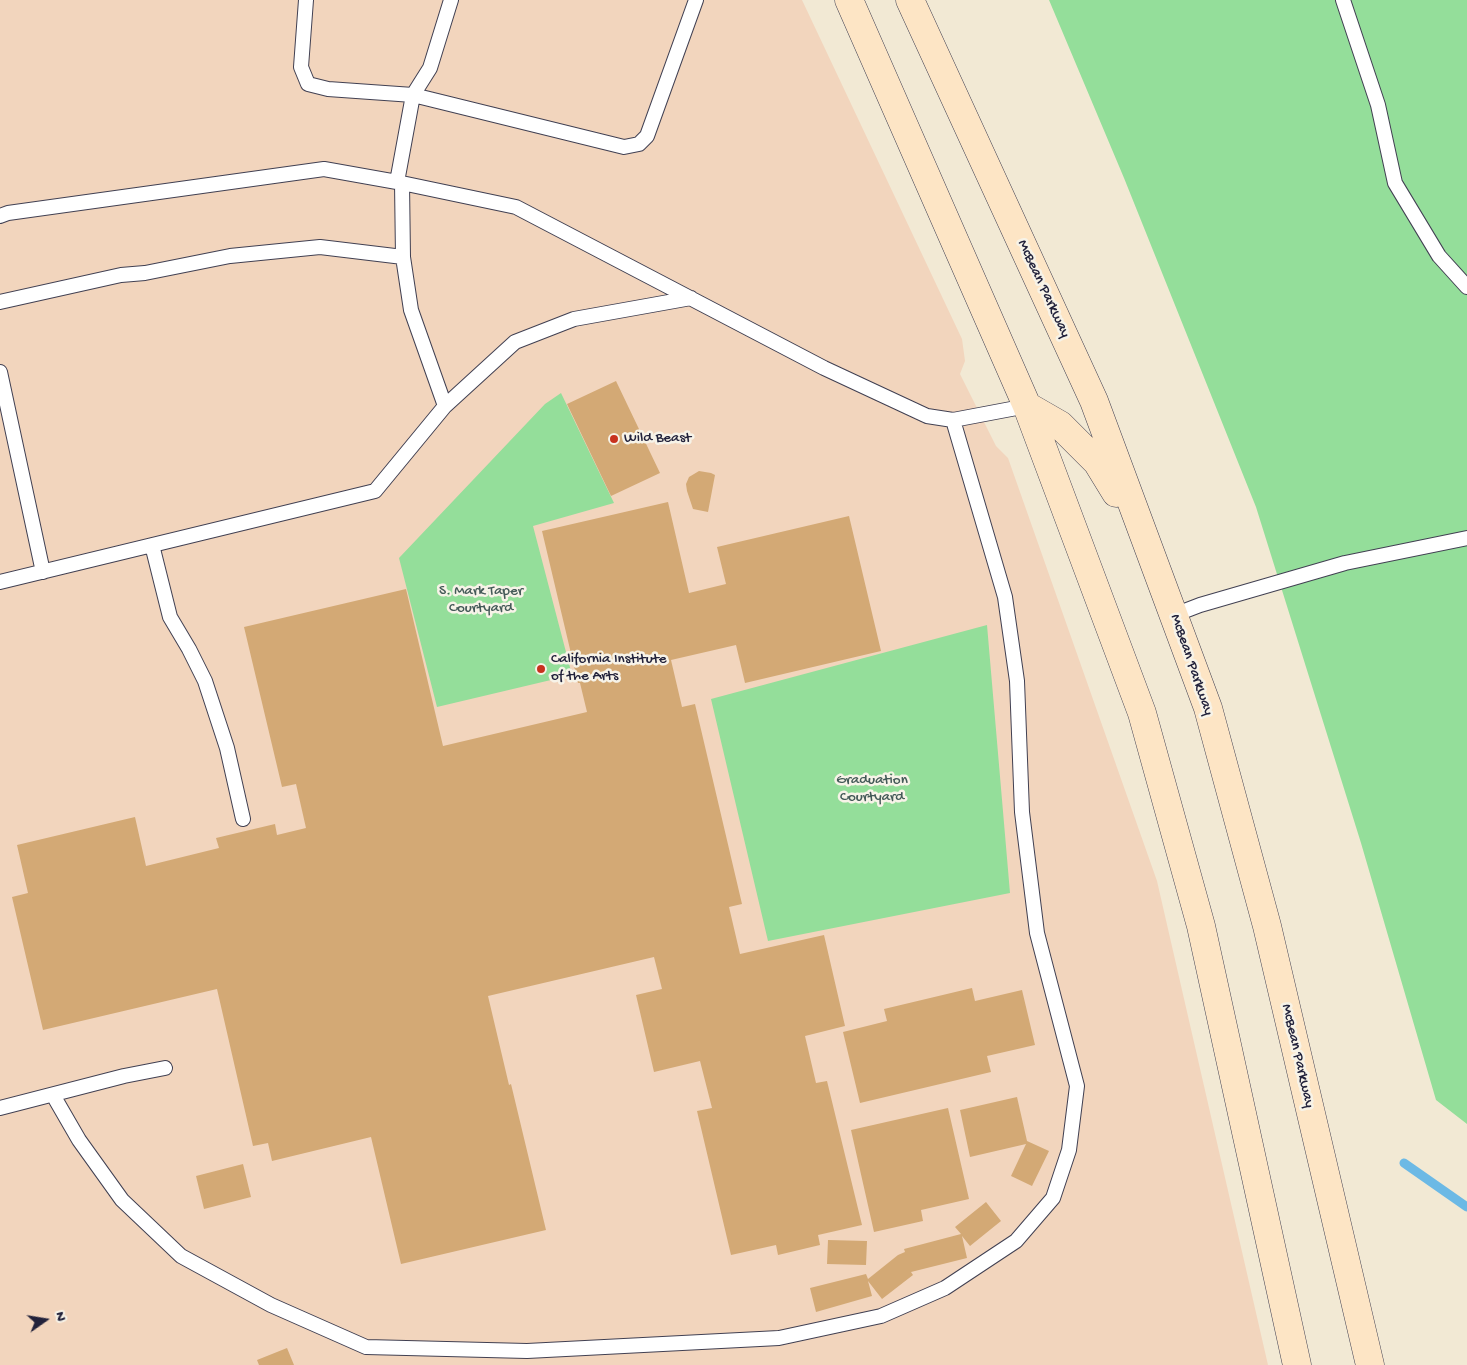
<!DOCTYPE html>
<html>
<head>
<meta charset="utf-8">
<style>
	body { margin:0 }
	#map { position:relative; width:1467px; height:1365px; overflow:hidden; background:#f2e9d4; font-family:"Gochi Hand",sans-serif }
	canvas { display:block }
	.north { position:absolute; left:20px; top:1295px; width:50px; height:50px; -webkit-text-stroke:4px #f7f3e8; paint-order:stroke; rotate:77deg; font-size:14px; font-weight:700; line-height:20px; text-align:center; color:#22223b }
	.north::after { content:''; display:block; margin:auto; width:18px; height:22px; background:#22223b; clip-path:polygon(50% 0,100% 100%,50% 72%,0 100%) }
</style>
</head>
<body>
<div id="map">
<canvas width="1467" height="1365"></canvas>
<div class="north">N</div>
</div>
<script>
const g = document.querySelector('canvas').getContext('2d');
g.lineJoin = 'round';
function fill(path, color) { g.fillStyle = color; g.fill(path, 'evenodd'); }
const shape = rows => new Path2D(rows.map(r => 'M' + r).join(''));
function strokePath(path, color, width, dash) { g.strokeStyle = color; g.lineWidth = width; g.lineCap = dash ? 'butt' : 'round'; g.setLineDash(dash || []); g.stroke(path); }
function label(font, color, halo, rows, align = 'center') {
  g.font = font + ' "Gochi Hand",sans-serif'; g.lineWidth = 5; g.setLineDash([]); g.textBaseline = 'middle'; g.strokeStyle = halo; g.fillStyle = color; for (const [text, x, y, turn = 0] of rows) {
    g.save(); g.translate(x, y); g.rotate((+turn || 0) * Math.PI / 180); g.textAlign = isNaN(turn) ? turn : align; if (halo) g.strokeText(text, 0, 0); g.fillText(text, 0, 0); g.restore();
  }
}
const built = shape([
	[0,0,802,0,962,339,965,361,960,374,996,446,1008,458,1157,881,1268,1365,0,1365]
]);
const green = shape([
	[1049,0,1467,0,1467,1124,1436,1100,1361,843,1256,507,1124,178],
	[561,393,614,503,533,526,572,675,437,707,399,558,545,404],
	[987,625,1010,893,768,941,711,699]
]);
const stream = shape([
	[1404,1163,1467,1207]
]);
const building = shape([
	[616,381,660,473,611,496,567,404],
	[699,471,711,473,715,475,708,512,693,509,687,491,686,484,689,477],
	[668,502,689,593,726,584,717,547,849,516,881,651,745,683,736,645,671,660,682,707,695,704,742,904,729,907,740,954,824,935,845,1026,805,1036,816,1083,827,1081,862,1225,818,1235,820,1245,778,1255,776,1245,731,1255,697,1111,712,1108,700,1061,654,1072,636,995,662,989,654,957,488,996,509,1085,511,1084,546,1230,401,1264,371,1137,272,1161,268,1143,253,1146,217,989,43,1030,12,897,28,893,17,845,135,817,146,866,219,848,216,838,275,824,277,835,306,828,296,784,282,787,244,627,406,589,443,746,587,712,580,683,578,683,542,531],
	[972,988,975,1001,1022,990,1035,1045,987,1056,991,1072,860,1103,843,1032,887,1021,884,1009],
	[1017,1097,1027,1141,1049,1151,1032,1186,1011,1176,1026,1144,970,1157,960,1110],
	[948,1108,969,1199,921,1210,923,1221,874,1232,851,1130],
	[243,1164,251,1197,204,1209,196,1176],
	[986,1202,1001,1221,970,1246,962,1236,967,1258,911,1272,913,1275,882,1299,868,1281,872,1296,816,1312,810,1288,866,1274,868,1279,898,1255,905,1252,904,1249,961,1234,955,1227],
	[828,1240,867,1241,866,1265,827,1264],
	[287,1348,294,1365,259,1365,257,1360]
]);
const service = shape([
	[306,0,301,67,308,84,328,89,413,95,624,147,639,144,647,136,696,0],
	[1343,0,1378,105,1395,183,1439,256,1467,287],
	[397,182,413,95,430,68,451,0],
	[402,183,403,257,411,310,445,406],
	[0,216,8,213,324,169,397,182,516,207,824,368,927,416,953,420,1027,406],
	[0,302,121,275,145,273,230,256,320,247,403,257],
	[0,372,43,572],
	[152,545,170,617,189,649,205,681,227,748,243,819],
	[0,582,375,491,445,406,515,342,574,319,691,298],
	[1174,615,1200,605,1345,563,1467,538],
	[53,1095,79,1140,122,1200,181,1256,271,1305,366,1347,527,1351,779,1338,881,1316,945,1288,1016,1241,1053,1198,1069,1150,1077,1086,1037,933,1022,812,1017,681,1005,597,953,420],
	[0,1108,124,1076,165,1068]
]);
const secondary = shape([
	[849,0,1027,406,1142,713,1201,926,1297,1365],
	[910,0,1094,401,1208,708,1267,926,1370,1365],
	[1027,406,1060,425,1097,462,1116,493]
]);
const markers = [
	[614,439,5,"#c8321e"],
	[541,669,5,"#c8321e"]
];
const streetNames = [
	["McBean Parkway",1043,289,65],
	["McBean Parkway",1191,665,71],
	["McBean Parkway",1297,1056,77]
];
const poiNames = [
	["Wild Beast",624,439],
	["California Institute",551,660],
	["of the Arts",551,677]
];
const parkNames = [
	["S. Mark Taper",481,592],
	["Courtyard",481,609],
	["Graduation",872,781],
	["Courtyard",872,798]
];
fill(built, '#f2d5bd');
fill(green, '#94de9a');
strokePath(stream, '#6cb9e5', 9);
fill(building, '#d3a975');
strokePath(service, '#414052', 16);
strokePath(secondary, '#414052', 29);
strokePath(service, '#fff', 14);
strokePath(secondary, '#fde5c5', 28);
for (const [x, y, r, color] of markers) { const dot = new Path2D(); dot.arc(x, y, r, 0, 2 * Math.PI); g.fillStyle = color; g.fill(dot); strokePath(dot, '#f7f3e8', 2); }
label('15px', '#22223b', '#f7f3e8', streetNames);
label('15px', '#22223b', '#f7f3e8', poiNames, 'left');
label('15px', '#445a58', '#f7f3e8', parkNames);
</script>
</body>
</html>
